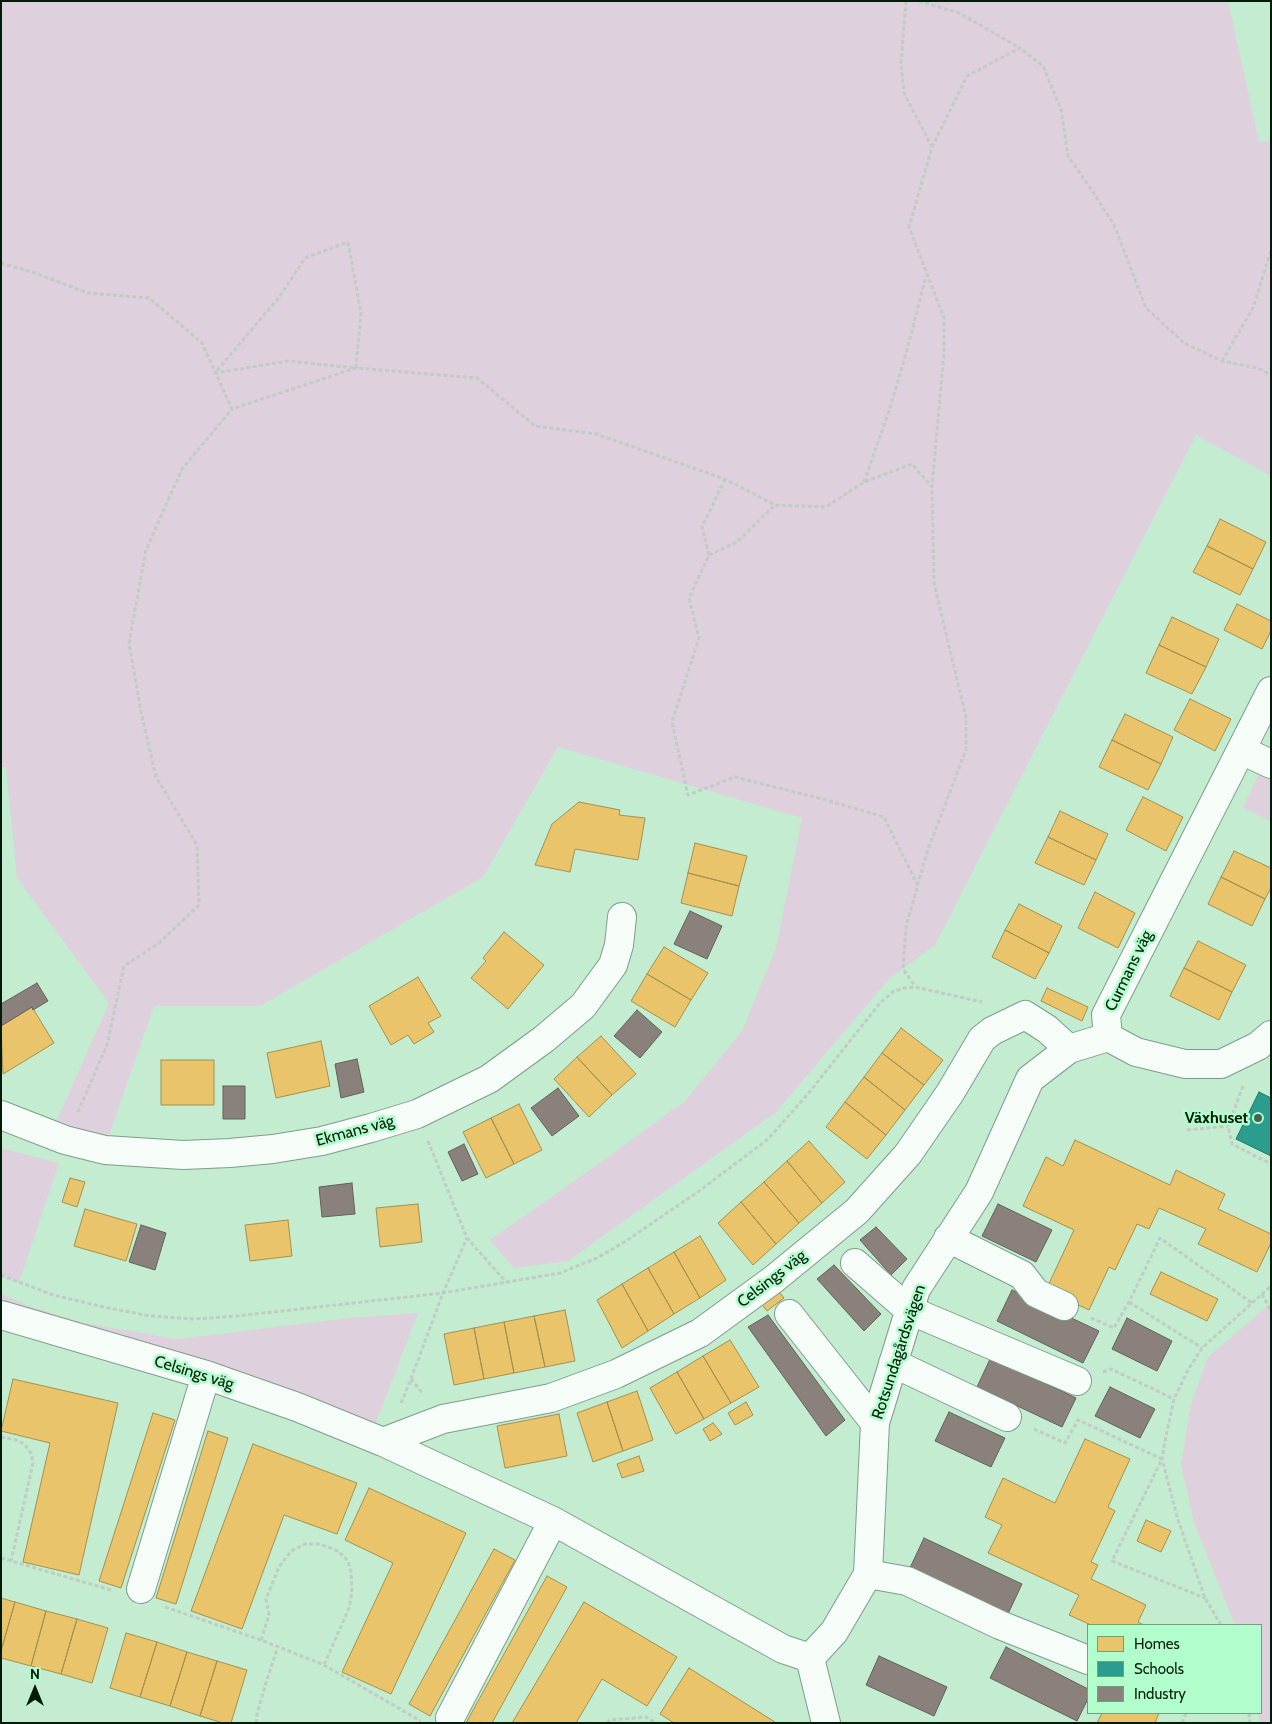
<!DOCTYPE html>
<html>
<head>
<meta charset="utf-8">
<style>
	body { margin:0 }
	#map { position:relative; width:1272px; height:1724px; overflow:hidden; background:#c3ecd1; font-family:Cabin,sans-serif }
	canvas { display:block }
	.frame { position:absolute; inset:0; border:2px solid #001b0a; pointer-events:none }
	.legend { position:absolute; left:1087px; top:1624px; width:175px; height:90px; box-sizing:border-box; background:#b2fdcc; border:1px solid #6ba37e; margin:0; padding:6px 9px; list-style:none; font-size:15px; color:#001b0a }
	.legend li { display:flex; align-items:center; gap:10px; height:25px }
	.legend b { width:25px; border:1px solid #6ba37e }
	.north { position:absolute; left:10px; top:1664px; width:50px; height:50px; -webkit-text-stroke:4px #b2fdcc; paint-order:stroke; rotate:0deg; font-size:14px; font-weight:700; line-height:20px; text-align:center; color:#001b0a }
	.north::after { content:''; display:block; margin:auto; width:18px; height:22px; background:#001b0a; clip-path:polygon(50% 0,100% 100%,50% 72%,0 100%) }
</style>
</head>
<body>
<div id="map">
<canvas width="1272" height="1724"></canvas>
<div class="frame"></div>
<ul class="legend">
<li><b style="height:14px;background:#e9c46a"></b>Homes</li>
<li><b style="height:14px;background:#2a9d8f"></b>Schools</li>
<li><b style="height:14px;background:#8a817c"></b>Industry</li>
</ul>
<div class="north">N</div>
</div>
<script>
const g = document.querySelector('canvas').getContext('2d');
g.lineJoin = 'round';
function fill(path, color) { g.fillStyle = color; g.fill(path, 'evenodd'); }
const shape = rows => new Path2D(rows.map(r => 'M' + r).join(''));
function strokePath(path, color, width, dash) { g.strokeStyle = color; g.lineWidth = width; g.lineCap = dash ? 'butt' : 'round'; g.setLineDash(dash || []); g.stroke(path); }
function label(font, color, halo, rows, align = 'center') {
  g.font = font + ' Cabin,sans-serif'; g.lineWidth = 5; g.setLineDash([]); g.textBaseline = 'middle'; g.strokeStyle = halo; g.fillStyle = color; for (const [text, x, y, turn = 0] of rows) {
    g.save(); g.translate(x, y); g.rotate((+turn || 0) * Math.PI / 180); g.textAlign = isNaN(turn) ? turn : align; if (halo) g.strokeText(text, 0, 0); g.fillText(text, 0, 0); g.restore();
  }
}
const green = shape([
	[1,1,1228,1,1259,142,1271,141,1271,476,1196,435,935,945,889,979,775,1113,568,1261,514,1268,490,1240,593,1168,685,1101,742,1031,776,948,802,818,558,747,483,877,260,1006,154,1006,107,1141,53,1129,109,1003,17,878,6,767,1,767],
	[1259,774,1271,779,1271,821,1243,808],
	[1,1148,59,1163,19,1282,1,1274],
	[1,1294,29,1306,84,1323,177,1339,349,1318,418,1313,375,1425,1,1306],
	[1271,1303,1271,1723,1260,1723,1258,1713,1261,1713,1261,1625,1235,1625,1194,1523,1181,1464,1191,1404,1208,1357]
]);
const homes = shape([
	[1220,519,1266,542,1253,569,1207,546,1220,519],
	[1207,546,1253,569,1240,595,1193,572,1207,546],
	[1237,604,1271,621,1271,631,1262,649,1224,630,1237,604],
	[1172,617,1219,639,1206,667,1159,645,1172,617],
	[1159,645,1206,667,1192,694,1146,673,1159,645],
	[1190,699,1231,719,1215,751,1174,730,1190,699],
	[1125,714,1173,737,1161,764,1112,740,1125,714],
	[1112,740,1161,764,1148,790,1099,767,1112,740],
	[1143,797,1183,817,1166,851,1126,830,1143,797],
	[579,802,620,810,619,815,645,818,638,860,575,849,570,872,535,865,552,824,579,802],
	[1060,811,1108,834,1096,860,1048,837,1060,811],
	[1048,837,1096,860,1084,885,1035,863,1048,837],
	[695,843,747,856,739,886,688,873,695,843],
	[1234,851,1271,868,1271,888,1265,899,1221,877,1234,851],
	[688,873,739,886,732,916,681,903,688,873],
	[1221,877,1265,899,1252,926,1208,904,1221,877],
	[1095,892,1135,913,1118,948,1078,928,1095,892],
	[1019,904,1062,926,1049,953,1005,930,1019,904],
	[1005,930,1049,953,1035,979,992,957,1005,930],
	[504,932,544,965,508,1009,471,978,486,961,483,958,504,932],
	[1198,941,1246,965,1232,992,1184,968,1198,941],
	[664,947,708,973,691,1000,647,974,664,947],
	[1184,968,1232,992,1219,1020,1170,996,1184,968],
	[647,974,691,1000,675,1027,631,1001,647,974],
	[418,977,441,1016,428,1023,434,1032,414,1044,408,1035,391,1045,369,1006,418,977],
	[1047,988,1088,1007,1082,1021,1041,1001,1047,988],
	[32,1007,54,1043,3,1074,1,1026,32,1007],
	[901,1028,943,1060,924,1085,882,1053,901,1028],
	[601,1036,636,1074,612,1095,577,1057,601,1036],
	[321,1041,330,1086,276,1098,267,1053,321,1041],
	[882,1053,924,1085,905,1110,864,1077,882,1053],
	[577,1057,612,1095,589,1117,554,1079,577,1057],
	[161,1060,214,1060,214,1105,161,1105,161,1060],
	[864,1077,905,1110,886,1135,845,1102,864,1077],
	[845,1102,886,1135,867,1159,826,1127,845,1102],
	[519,1104,542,1150,514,1164,491,1118,519,1104],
	[491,1118,514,1164,486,1178,463,1132,491,1118],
	[1075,1140,1170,1185,1176,1170,1225,1194,1218,1209,1271,1234,1271,1243,1257,1272,1198,1244,1206,1229,1159,1208,1149,1229,1137,1224,1115,1270,1109,1267,1089,1310,1046,1290,1074,1230,1023,1206,1046,1157,1063,1166,1075,1140],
	[809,1141,845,1182,822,1203,787,1161,809,1141],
	[787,1161,822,1203,799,1223,764,1182,787,1161],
	[70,1178,85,1182,77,1207,62,1202,70,1178],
	[764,1182,799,1223,776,1244,741,1202,764,1182],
	[741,1202,776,1244,753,1265,718,1223,741,1202],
	[418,1204,422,1242,380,1247,376,1208,418,1204],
	[85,1209,137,1224,126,1261,74,1246,85,1209],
	[288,1220,292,1256,250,1261,245,1225,288,1220],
	[700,1236,726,1280,700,1298,674,1252,700,1236],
	[674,1252,700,1298,674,1314,648,1268,674,1252],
	[648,1268,674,1314,648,1331,622,1284,648,1268],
	[1161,1272,1218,1299,1207,1321,1150,1294,1161,1272],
	[622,1284,648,1331,622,1348,597,1300,622,1284],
	[776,1288,784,1298,767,1311,759,1301,776,1288],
	[565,1310,575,1361,545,1367,534,1316,565,1310],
	[534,1316,545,1367,514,1373,504,1322,534,1316],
	[504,1322,514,1373,484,1379,474,1328,504,1322],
	[474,1328,484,1379,454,1385,444,1334,474,1328],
	[730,1340,759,1387,731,1403,703,1356,730,1340],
	[703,1356,731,1403,704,1419,677,1372,703,1356],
	[677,1372,704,1419,676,1434,650,1388,677,1372],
	[13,1379,118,1403,79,1575,23,1562,50,1443,1,1431,13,1379],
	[637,1391,653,1440,623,1451,607,1402,637,1391],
	[607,1402,623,1451,593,1462,577,1413,607,1402],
	[746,1402,753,1415,735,1425,728,1413,746,1402],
	[153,1413,175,1420,121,1588,99,1581,153,1413],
	[559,1414,567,1456,505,1468,497,1426,559,1414],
	[713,1423,722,1434,710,1441,703,1429,713,1423],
	[208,1431,228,1438,176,1604,156,1598,208,1431],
	[1085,1439,1130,1459,1108,1507,1115,1511,1091,1562,1098,1565,1091,1579,1146,1605,1138,1622,1144,1625,1091,1625,1069,1615,1079,1595,988,1553,1002,1525,985,1517,1003,1478,1055,1503,1085,1439],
	[253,1444,357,1483,337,1534,284,1515,242,1629,191,1611,253,1444],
	[639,1456,644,1471,622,1478,617,1464,639,1456],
	[369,1488,466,1533,391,1694,342,1672,393,1563,345,1540,369,1488],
	[1146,1520,1171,1531,1161,1552,1137,1541,1146,1520],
	[494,1549,515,1560,430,1716,409,1704,494,1549],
	[547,1576,567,1587,492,1723,466,1723,547,1576],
	[1,1598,15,1602,1,1651,1,1598],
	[15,1602,46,1611,31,1666,1,1658,1,1651,15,1602],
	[584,1602,677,1657,647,1706,602,1679,576,1723,512,1723,584,1602],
	[46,1611,77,1619,61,1674,31,1666,46,1611],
	[77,1619,108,1628,92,1683,61,1674,77,1619],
	[126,1633,157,1642,140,1697,110,1688,126,1633],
	[157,1642,187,1652,170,1706,140,1697,157,1642],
	[187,1652,217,1661,200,1716,170,1706,187,1652],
	[217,1661,247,1670,231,1723,223,1723,200,1716,217,1661],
	[689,1668,775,1722,775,1723,674,1723,660,1714,689,1668],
	[1102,1713,1159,1713,1155,1723,1097,1723,1102,1713]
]);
const schools = shape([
	[1259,1092,1271,1098,1271,1156,1236,1139,1259,1092]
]);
const industry = shape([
	[690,911,722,926,707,959,674,944,690,911],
	[37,983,48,1001,33,1010,32,1007,1,1026,1,1004,37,983],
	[637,1010,662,1032,640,1058,614,1036,637,1010],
	[357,1059,364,1092,341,1098,335,1064,357,1059],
	[223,1086,245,1086,245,1119,223,1119,223,1086],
	[558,1088,579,1116,552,1136,531,1108,558,1088],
	[464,1144,478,1174,462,1181,448,1152,464,1144],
	[352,1183,355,1214,322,1217,319,1187,352,1183],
	[998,1204,1052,1230,1036,1262,982,1236,998,1204],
	[141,1225,166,1233,155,1270,129,1262,141,1225],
	[876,1227,907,1259,891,1275,860,1240,876,1227],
	[834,1265,881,1314,864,1331,817,1279,834,1265],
	[1012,1290,1099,1331,1083,1363,997,1321,1012,1290],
	[768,1315,845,1420,826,1436,748,1327,768,1315],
	[1127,1318,1172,1341,1157,1371,1112,1349,1127,1318],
	[991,1357,1076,1398,1062,1427,977,1387,991,1357],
	[1110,1387,1155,1409,1140,1438,1095,1416,1110,1387],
	[949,1412,1005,1438,991,1467,935,1441,949,1412],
	[924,1538,1022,1584,1007,1616,909,1570,924,1538],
	[1006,1647,1088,1689,1088,1699,1077,1721,990,1678,1006,1647],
	[879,1656,947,1687,934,1716,866,1685,879,1656]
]);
const path = shape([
	[906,1,901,63,904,93,932,147,909,227,944,318,944,353,932,487,934,583,966,717,966,750,927,852,906,927,903,969,915,986],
	[919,1,959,13,1020,48],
	[932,147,967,76,1020,48,1043,66,1061,109,1068,156,1093,192,1114,225,1146,308,1184,343,1222,361,1258,368,1271,375],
	[348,242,361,313,356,368,288,361,215,373,280,296,305,258,348,242],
	[1,263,35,273,88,293,149,298,202,343,232,409,356,368,477,378,535,426,596,434,725,479,775,505,826,507,864,482,912,464,932,487],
	[1222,361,1253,308,1271,250],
	[725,479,702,527,709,555,689,598,699,638,672,722,688,795,735,777,826,800,884,817,918,886],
	[864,482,889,411,904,361,926,276],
	[709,555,737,542,775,505],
	[1243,1086,1228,1126,1232,1144,1271,1164],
	[78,1112,107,1045,124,966,159,943,199,905,197,845,156,777,141,712,129,643,146,550,182,469,232,409],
	[1187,1130,1228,1126],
	[428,1141,467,1238,506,1282],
	[1,1275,53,1295,108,1308,150,1316,194,1319,237,1316,443,1293,560,1273,597,1258,626,1241,699,1191,767,1140,808,1094,880,1003,894,991,904,988,915,987,982,1002],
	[1262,1294,1271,1311],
	[1129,1302,1202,1348],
	[1091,1318,1114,1328,1129,1302,1160,1238,1252,1303],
	[1103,1372,1111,1369,1174,1399],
	[411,1379,423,1394],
	[401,1403,411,1379,443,1293,467,1238],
	[1034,1429,1065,1443,1078,1420,1162,1459,1112,1561,1205,1598],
	[1,1437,16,1440,24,1444,31,1453,33,1463,11,1561],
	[1,1558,111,1590],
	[165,1607,261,1640,324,1665,421,1721],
	[1221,1625,1205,1598,1178,1520,1162,1459,1166,1436,1174,1399,1188,1370,1202,1348,1271,1286],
	[261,1640,269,1615,266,1599,279,1567,291,1551,305,1544,320,1544,338,1551,348,1561,351,1572,352,1592,349,1608,324,1665],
	[1249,1713,1250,1723],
	[256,1723,257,1714,265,1686,278,1646],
	[607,1723,610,1720,646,1717,656,1723],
	[1182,1723,1186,1713]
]);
const minor = shape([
	[1271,691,1106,1015,1108,1037,1136,1052,1185,1064,1221,1064,1258,1046,1271,1035],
	[1241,750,1271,764],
	[1,1115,65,1140,105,1150,183,1155,230,1153,273,1149,322,1141,371,1128,417,1114,489,1079,544,1039,583,1006,613,965,619,945,622,917],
	[948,1238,1022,1275,1036,1293,1064,1306],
	[855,1263,909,1310,1077,1381],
	[789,1314,875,1423],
	[1,1315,206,1375,297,1407,383,1442,553,1521,783,1649,810,1658],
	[893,1363,1007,1417],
	[383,1442,443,1419,551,1398,616,1374,700,1333,774,1279,857,1211,908,1154,950,1093,982,1039,992,1031,1025,1015,1047,1029,1069,1049],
	[868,1574,907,1581,1000,1625,1088,1660],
	[141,1589,206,1375],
	[450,1718,553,1521],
	[826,1723,810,1658,834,1632,868,1574,875,1423,916,1289,979,1192,1030,1079,1069,1049,1108,1037]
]);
const markers = [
	[1258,1118,5,"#446450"]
];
const streetNames = [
	["Curmans väg",1129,971,-64],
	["Ekmans väg",355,1131,-15],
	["Celsings väg",772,1279,-38],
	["Rotsundagårdsvägen",899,1352,-72],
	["Celsings väg",194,1373,17]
];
const poiNames = [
	["Växhuset",1248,1118]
];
fill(green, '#dfd0dd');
fill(homes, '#e9c46a');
strokePath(homes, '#a3914d', 1);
fill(schools, '#2a9d8f');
strokePath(schools, '#1d7667', 1);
fill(industry, '#8a817c');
strokePath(industry, '#61625a', 1);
strokePath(minor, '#7d9e8a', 30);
strokePath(path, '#c0ccc4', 3, [4, 2.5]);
strokePath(minor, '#f6fcf8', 28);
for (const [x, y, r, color] of markers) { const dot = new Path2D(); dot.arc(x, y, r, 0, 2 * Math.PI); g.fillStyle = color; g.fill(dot); strokePath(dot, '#b2fdcc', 2); }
label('16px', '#001b0a', '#b2fdcc', streetNames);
label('bold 16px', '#001b0a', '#b2fdcc', poiNames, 'right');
</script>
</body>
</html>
